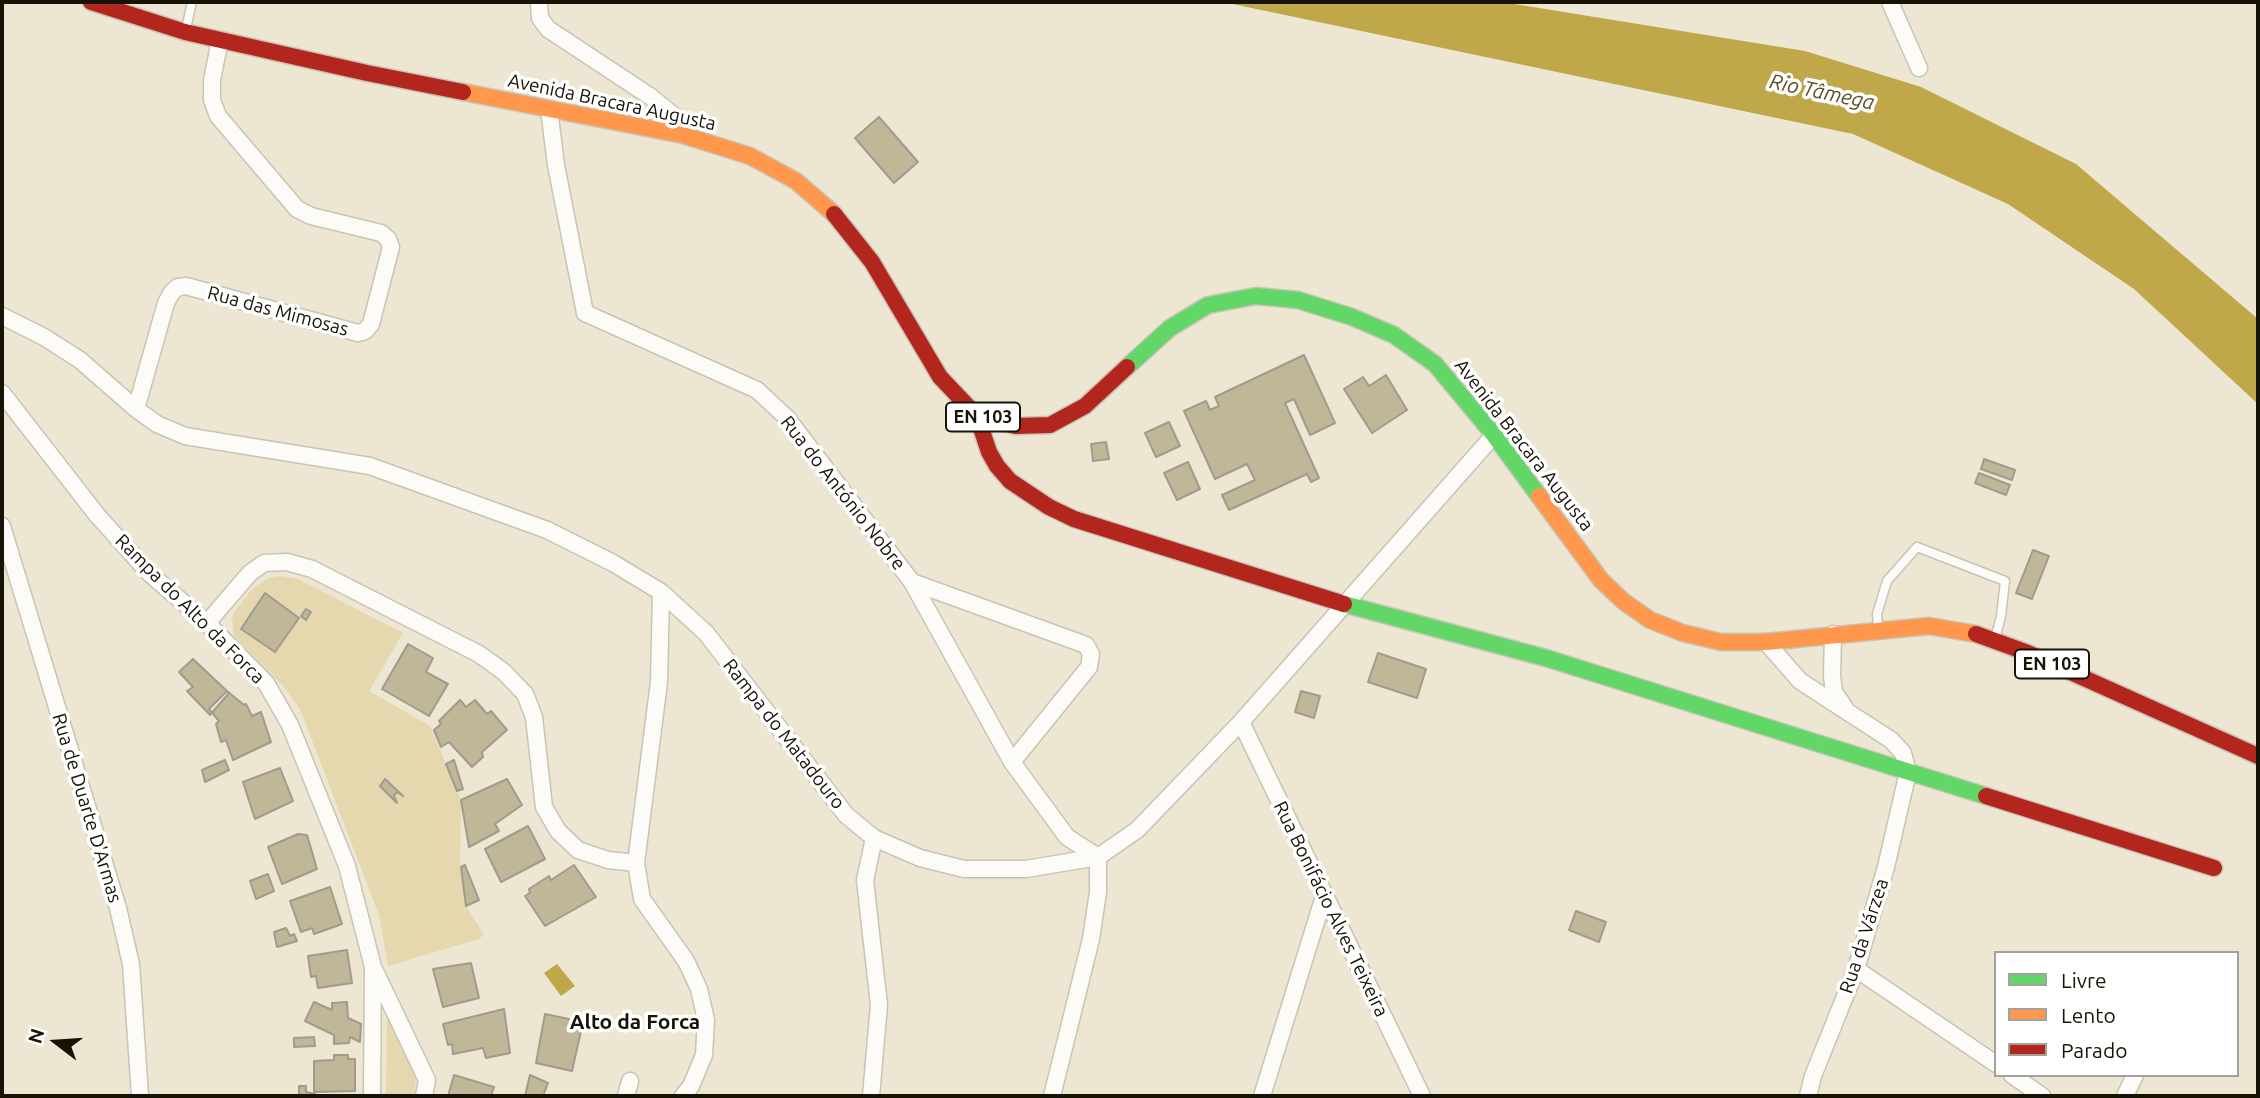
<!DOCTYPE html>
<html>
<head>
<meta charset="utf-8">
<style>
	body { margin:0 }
	#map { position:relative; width:2260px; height:1098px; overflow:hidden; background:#ece6d2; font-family:Ubuntu,sans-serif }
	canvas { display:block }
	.frame { position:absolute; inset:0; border:4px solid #171306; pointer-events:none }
	.legend { position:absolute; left:1994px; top:951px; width:245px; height:126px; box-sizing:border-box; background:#fff; border:2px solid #a2a19b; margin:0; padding:9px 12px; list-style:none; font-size:21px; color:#171306 }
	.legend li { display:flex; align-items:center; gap:14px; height:35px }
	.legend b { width:35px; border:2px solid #a2a19b }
	.north { position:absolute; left:21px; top:1007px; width:70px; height:70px; -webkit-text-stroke:5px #fff; paint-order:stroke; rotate:287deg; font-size:19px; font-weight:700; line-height:28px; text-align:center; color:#171306 }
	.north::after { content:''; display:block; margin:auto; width:24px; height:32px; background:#171306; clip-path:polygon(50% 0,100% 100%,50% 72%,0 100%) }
</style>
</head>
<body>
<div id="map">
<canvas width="2260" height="1098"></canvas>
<div class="frame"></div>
<ul class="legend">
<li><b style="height:9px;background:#63d668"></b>Livre</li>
<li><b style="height:9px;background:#ff974d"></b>Lento</li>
<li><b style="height:9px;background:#b3261e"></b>Parado</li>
</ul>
<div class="north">N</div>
</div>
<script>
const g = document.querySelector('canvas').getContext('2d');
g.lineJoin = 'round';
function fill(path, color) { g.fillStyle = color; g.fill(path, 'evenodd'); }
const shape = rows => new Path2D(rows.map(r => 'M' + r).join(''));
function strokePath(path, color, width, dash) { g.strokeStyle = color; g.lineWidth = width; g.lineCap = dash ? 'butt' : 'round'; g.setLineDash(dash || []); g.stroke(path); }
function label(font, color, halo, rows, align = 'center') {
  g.font = font + ' Ubuntu,sans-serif'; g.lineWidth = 7; g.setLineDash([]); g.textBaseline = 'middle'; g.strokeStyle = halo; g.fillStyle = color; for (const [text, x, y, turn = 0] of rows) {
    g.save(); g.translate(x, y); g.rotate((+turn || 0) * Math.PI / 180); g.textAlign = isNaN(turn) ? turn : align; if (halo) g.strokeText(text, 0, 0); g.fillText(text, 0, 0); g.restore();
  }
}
const green = shape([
	[281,576,298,579,403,633,369,691,430,726,461,800,460,863,466,906,484,935,478,939,388,966,379,915,300,709,284,687,234,636,232,621,234,613,245,598,253,588,269,578],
	[387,1008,416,1079,414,1096,386,1096]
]);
const water = shape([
	[1223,2,1502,2,1805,51,1921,87,2076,164,2258,319,2258,404,2134,289,2008,204,1853,134],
	[557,964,575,986,561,996,544,973]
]);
const building = shape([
	[879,117,918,162,894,183,855,138,879,117],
	[1304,355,1335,423,1310,435,1294,399,1285,403,1319,478,1311,482,1307,474,1229,510,1222,495,1255,480,1247,464,1215,479,1184,411,1206,401,1210,410,1219,406,1215,397,1304,355],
	[1386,375,1407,410,1372,433,1344,389,1363,377,1369,386,1386,375],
	[1169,422,1180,446,1156,457,1145,433,1169,422],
	[1106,442,1109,459,1093,461,1091,444,1106,442],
	[1984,459,2015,470,2012,480,1981,469,1984,459],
	[1188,462,1200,489,1177,500,1164,473,1188,462],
	[1979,473,2010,485,2006,495,1975,483,1979,473],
	[2033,550,2049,556,2032,599,2016,593,2033,550],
	[265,593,299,618,275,652,241,629,265,593],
	[306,609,311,612,306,620,301,616,306,609],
	[408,644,433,658,426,672,448,684,429,716,382,689,408,644],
	[1378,653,1426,669,1417,698,1368,682,1378,653],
	[193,659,229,693,210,715,187,691,193,687,179,672,193,659],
	[227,691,244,705,246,704,252,716,261,712,271,742,233,760,226,740,221,742,216,724,219,721,209,709,227,691],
	[1301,691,1320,696,1314,718,1295,712,1301,691],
	[460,700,466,707,475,700,487,714,491,711,507,730,482,752,483,757,472,767,449,742,441,747,434,730,441,724,439,721,460,700],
	[225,760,229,770,205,782,202,770,225,760],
	[454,760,463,789,457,791,446,764,454,760],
	[280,768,293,801,255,819,243,782,280,768],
	[385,779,403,796,397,792,394,796,397,803,380,786,385,779],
	[507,779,522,805,495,824,499,831,469,847,461,800,507,779],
	[528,826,545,859,501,882,485,849,528,826],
	[298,834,307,835,317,869,282,884,268,847,298,834],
	[465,865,479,900,466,906,461,867,465,865],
	[574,865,596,897,545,926,525,896,530,893,529,889,549,876,551,880,574,865],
	[268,874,274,891,256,899,250,881,268,874],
	[330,887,342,924,314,934,312,928,301,932,290,901,330,887],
	[1576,911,1606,922,1599,942,1569,930,1576,911],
	[286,928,290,936,294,934,297,941,277,947,274,932,286,928],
	[347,950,352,983,318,988,316,976,311,977,308,956,347,950],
	[471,963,479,998,443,1007,433,969,471,963],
	[314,1002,332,1010,332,1003,347,1002,348,1018,361,1024,360,1042,350,1037,349,1043,334,1044,334,1035,305,1021,314,1002],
	[504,1009,510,1053,486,1058,483,1048,453,1054,452,1044,448,1045,443,1024,504,1009],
	[545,1014,583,1022,572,1071,536,1063,545,1014],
	[314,1037,315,1046,294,1047,294,1038,314,1037],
	[334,1055,348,1055,348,1059,355,1059,355,1091,314,1092,314,1061,334,1060,334,1055],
	[454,1075,494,1087,491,1096,448,1096,454,1075],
	[530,1075,548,1083,543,1096,525,1096,530,1075],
	[299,1086,306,1086,306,1092,315,1094,315,1096,299,1096,299,1086]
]);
const lane = shape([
	[186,29,192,2],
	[1878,627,1877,614,1887,581,1917,547,2005,581,2001,616,1995,639]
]);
const street = shape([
	[539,2,540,18,548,29,651,97,679,120,683,135],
	[1890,2,1919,68],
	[549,109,556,165,585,313,757,390,787,418,912,582,1012,762,1067,837,1098,857,1098,892,1091,939,1052,1096],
	[2,316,44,337,80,360,136,409,157,424,185,436,370,466,547,530,613,563,661,592,659,682,636,863,642,899,686,961,699,989,706,1020,704,1055,691,1086,683,1096],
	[2,393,97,515,149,573,207,623,266,683,290,725,347,866,373,967,372,1096],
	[136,409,166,303,172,292,178,287,186,286,358,333,365,331,371,324,391,247,388,239,381,233,311,216,297,209,218,116,212,100,212,80,220,40],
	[2,526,118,908,131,964,140,1096],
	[912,582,1086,645,1091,654,1089,667,1012,762],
	[661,592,706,633,846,815,874,838,920,858,964,869,1026,869,1098,857,1137,830,1241,722,1494,435],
	[207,623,250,573,264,563,287,562,312,569,479,654,504,672,525,694,534,717,544,807,558,831,578,850,608,860,636,863],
	[1833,634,1832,676,1834,692,1845,708],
	[1766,642,1800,681,1891,740,1903,753,1908,772,1886,867,1856,969,1813,1076,1808,1096],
	[1241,722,1422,1096],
	[1856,969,1996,1064],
	[375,971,427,1080,424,1096],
	[2012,1075,2042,1096],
	[626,1096,630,1081],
	[871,1096,879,1005,865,880,874,838],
	[1262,1096,1324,896],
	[2125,1096,2135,1075]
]);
const fast = shape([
	[1127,367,1170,328,1208,305,1256,296,1298,300,1352,317,1394,335,1435,364,1494,435,1539,496],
	[1344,604,1546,658,1986,796]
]);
const slow = shape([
	[463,92,683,135,750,156,796,181,834,214],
	[1539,496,1601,580,1623,601,1650,620,1683,633,1721,642,1766,642,1929,626,1976,634]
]);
const jam = shape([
	[91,2,185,32,367,73,463,92],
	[834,214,872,262,940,377,977,416,1016,426,1050,425,1085,406,1127,367],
	[977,416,989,452,997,466,1010,481,1049,507,1074,519,1344,604],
	[1976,634,2028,653,2258,756],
	[1986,796,2214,868]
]);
const shields = [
	[983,417,74],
	[2052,664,74]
];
const shieldNames = [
	["EN 103",983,417],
	["EN 103",2052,664]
];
const streetNames = [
	["Avenida Bracara Augusta",612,102,12],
	["Rua das Mimosas",278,311,15],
	["Avenida Bracara Augusta",1524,445,52],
	["Rua do António Nobre",843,493,52],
	["Rampa do Alto da Forca",190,609,45],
	["Rampa do Matadouro",784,734,52],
	["Rua de Duarte D'Armas",87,808,73],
	["Rua Bonifácio Alves Teixeira",1331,909,64],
	["Rua da Várzea",1864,936,-72]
];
const waterNames = [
	["Rio Tâmega",1822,92,12]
];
const neighbourhoodNames = [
	["Alto da Forca",635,1022]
];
fill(green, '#e5d8af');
fill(water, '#bfa74a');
fill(building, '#c0b799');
strokePath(building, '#a09b8c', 2);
strokePath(lane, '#c8c4b4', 11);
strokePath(street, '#c8c4b4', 19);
strokePath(fast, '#c8c4b4', 19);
strokePath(slow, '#c8c4b4', 19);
strokePath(jam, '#c8c4b4', 19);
strokePath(lane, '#fcfbf8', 8);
strokePath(street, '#fcfbf8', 16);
strokePath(fast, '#63d668', 16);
strokePath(slow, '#ff974d', 16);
strokePath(jam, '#b3261e', 16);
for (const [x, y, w] of shields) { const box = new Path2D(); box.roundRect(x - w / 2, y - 14.5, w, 29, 5); g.fillStyle = '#fff'; g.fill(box); strokePath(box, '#171306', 2); }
label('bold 18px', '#171306', null, shieldNames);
label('19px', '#171306', '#fff', streetNames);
label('italic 21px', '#5f5226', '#fff', waterNames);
label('bold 21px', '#171306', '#fff', neighbourhoodNames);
</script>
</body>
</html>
